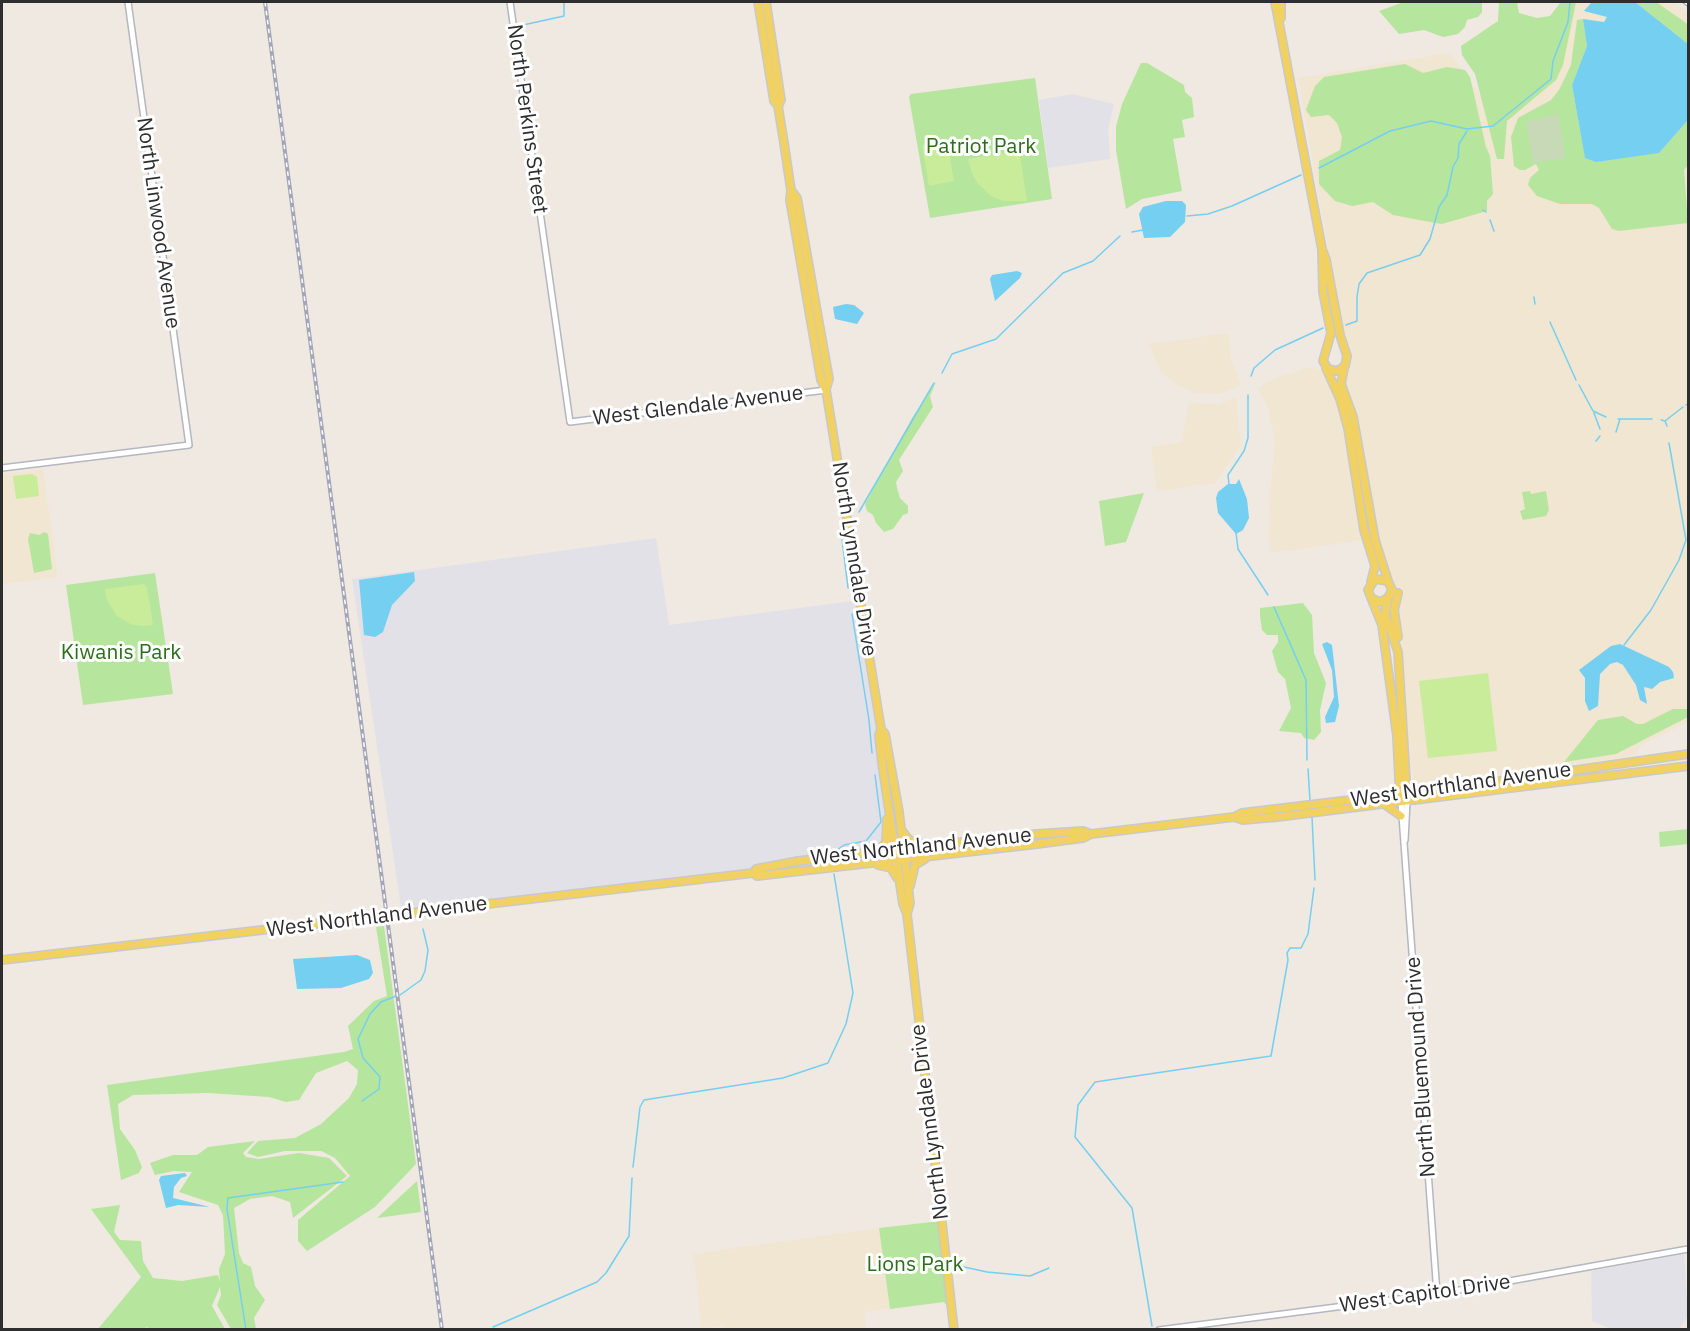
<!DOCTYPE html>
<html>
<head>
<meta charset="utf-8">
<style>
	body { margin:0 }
	#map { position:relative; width:1690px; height:1331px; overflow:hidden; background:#efe9e1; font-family:"IBM Plex Sans",sans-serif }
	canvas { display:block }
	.frame { position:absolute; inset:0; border:3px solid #2e2e2e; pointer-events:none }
</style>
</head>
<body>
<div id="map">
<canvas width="1690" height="1331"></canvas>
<div class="frame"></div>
</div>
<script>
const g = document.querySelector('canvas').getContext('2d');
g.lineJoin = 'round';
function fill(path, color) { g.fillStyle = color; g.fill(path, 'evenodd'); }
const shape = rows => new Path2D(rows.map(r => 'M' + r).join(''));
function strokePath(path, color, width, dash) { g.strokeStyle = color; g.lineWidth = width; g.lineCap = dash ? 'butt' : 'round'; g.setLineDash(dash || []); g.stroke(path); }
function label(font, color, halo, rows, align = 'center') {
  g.font = font + ' "IBM Plex Sans",sans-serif'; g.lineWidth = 6; g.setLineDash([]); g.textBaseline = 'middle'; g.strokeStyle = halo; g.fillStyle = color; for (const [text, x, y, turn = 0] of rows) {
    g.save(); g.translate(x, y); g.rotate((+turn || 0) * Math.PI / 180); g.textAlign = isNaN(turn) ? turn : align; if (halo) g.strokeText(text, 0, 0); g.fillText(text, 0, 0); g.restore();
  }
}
const industrial = shape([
	[1072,94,1114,104,1108,131,1110,159,1048,168,1039,100],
	[656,538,669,625,861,600,889,803,888,835,876,852,841,866,753,873,402,914,352,579],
	[1684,1254,1688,1316,1679,1329,1611,1329,1592,1321,1591,1271]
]);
const education = shape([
	[1570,2,1672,2,1688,13,1688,722,1640,746,1634,756,1422,786,1414,781,1411,764,1396,611,1399,597,1383,561,1377,537,1360,434,1344,385,1347,372,1351,366,1344,339,1298,78,1450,53,1499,121],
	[1229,333,1231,360,1241,384,1234,389,1218,394,1195,393,1178,386,1161,372,1149,344],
	[1310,367,1324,371,1335,395,1344,425,1364,540,1270,553,1269,505,1275,442,1268,408,1258,388,1273,379],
	[1236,397,1241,446,1215,483,1157,491,1151,447,1182,442,1189,403,1219,404],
	[43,469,58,577,2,584,2,474],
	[879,1228,890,1309,864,1312,866,1329,723,1330,722,1326,702,1328,693,1254]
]);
const green = shape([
	[1404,2,1482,2,1482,12,1478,17,1467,20,1465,27,1458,34,1443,37,1424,30,1399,34,1379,11],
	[1499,2,1517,2,1519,13,1537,18,1550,16,1561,2,1576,2,1563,65,1556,80,1507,121,1504,159,1497,159,1475,74,1462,55,1461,46,1498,21],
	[1635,2,1656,2,1682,20,1688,25,1688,44],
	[1583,19,1587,46,1572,85,1585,157,1659,153,1688,120,1688,165,1684,170,1688,223,1619,231,1612,229,1599,208,1592,204,1560,204,1537,196,1528,185,1530,178,1539,170,1536,164,1525,170,1520,170,1514,166,1511,137,1518,118,1551,100,1559,90,1571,65,1577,20],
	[1141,63,1147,63,1184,85,1185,92,1192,98,1194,117,1182,120,1185,137,1173,139,1182,191,1142,199,1126,209,1116,150,1116,127,1122,104],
	[1405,64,1423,73,1447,67,1465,70,1470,77,1486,147,1490,156,1493,194,1487,201,1487,211,1442,224,1419,220,1393,215,1373,202,1352,206,1335,201,1319,184,1319,161,1340,150,1342,137,1337,123,1329,115,1311,117,1306,110,1315,86,1324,77],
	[1035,78,1052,199,930,218,909,97,911,94],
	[936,382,930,396,933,407,899,460,903,471,896,482,897,488,900,498,908,506,908,513,903,515,893,529,884,532,876,523,873,515,867,511,865,504,912,418],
	[1530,491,1531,494,1546,491,1549,510,1546,516,1523,520,1520,511,1525,509,1522,492],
	[1144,493,1126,542,1105,546,1099,501],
	[44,532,48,534,52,569,34,573,28,539,30,533,39,535],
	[155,573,173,694,83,705,66,585],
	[1303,603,1312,615,1314,653,1326,683,1320,710,1321,732,1314,740,1304,738,1301,733,1279,731,1291,708,1285,679,1278,672,1272,651,1278,642,1278,635,1267,635,1262,630,1260,616,1260,608],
	[1673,709,1688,709,1688,717,1616,754,1564,762,1598,720,1623,716,1637,724,1643,724],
	[1688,829,1688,844,1660,847,1659,832],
	[384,926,416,1164,375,1207,307,1251,298,1241,298,1220,350,1176,335,1158,321,1151,285,1151,258,1157,247,1153,258,1141,295,1138,321,1124,349,1098,357,1084,358,1070,347,1061,316,1073,299,1100,286,1102,269,1097,208,1093,133,1095,118,1104,120,1129,135,1150,142,1167,139,1173,121,1180,107,1085,344,1052,353,1049,348,1026,374,1001,387,996,376,927],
	[255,1141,243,1153,246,1157,259,1159,299,1153,329,1158,347,1176,293,1218,290,1202,272,1196,250,1199,234,1208,239,1253,243,1263,251,1267,255,1286,265,1300,254,1318,256,1329,231,1329,217,1305,221,1295,220,1287,212,1306,225,1329,149,1330,147,1327,144,1329,98,1329,141,1277,91,1209,120,1205,114,1232,120,1240,141,1241,143,1261,153,1278,182,1281,218,1275,220,1282,219,1269,225,1254,223,1215,218,1205,179,1192,192,1172,174,1171,155,1175,150,1163,173,1155,197,1155,208,1147],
	[417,1181,421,1212,377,1218],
	[941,1221,951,1312,944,1302,890,1309,879,1228]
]);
const cemetery = shape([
	[1558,114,1565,158,1533,163,1526,122]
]);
const pitch = shape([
	[947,141,954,181,929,186,922,145],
	[1017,151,1020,155,1027,201,1003,201,991,196,978,184,972,174,968,159],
	[32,474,37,477,39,496,16,499,13,476],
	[144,584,147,587,153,625,142,626,130,624,117,616,107,600,105,589],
	[1488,673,1497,751,1428,758,1419,681]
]);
const water = shape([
	[1592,2,1635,2,1688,44,1688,120,1659,153,1596,162,1585,158,1572,85,1587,46,1583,19,1604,22,1607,17,1584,11],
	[1166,201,1182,201,1186,205,1185,222,1170,237,1144,238,1139,214,1143,207],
	[1017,271,1022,273,1020,278,995,301,990,279,992,275],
	[846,304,854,305,864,313,857,324,835,319,833,307],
	[1239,479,1247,499,1249,518,1243,530,1236,534,1218,513,1216,498,1218,492,1228,484,1236,484],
	[414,572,415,581,392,605,383,632,375,637,364,635,359,580],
	[1327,642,1332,645,1339,706,1335,722,1326,723,1325,717,1334,697,1332,670,1322,644],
	[1620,644,1669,667,1673,672,1674,678,1660,682,1652,689,1644,687,1647,704,1640,700,1636,685,1623,665,1617,662,1610,664,1600,674,1598,706,1589,711,1585,701,1585,678,1579,670,1611,646],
	[357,955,370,960,373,973,369,979,341,988,297,989,293,959],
	[185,1173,187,1176,181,1178,174,1187,173,1198,210,1207,178,1205,166,1208,159,1180,161,1176]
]);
const stream = shape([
	[523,25,564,16,564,2],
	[1319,168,1390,131,1431,121,1467,129,1493,126,1551,79,1553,61,1568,22,1570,2],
	[1483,210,1486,212],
	[1187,216,1208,214,1232,206,1301,175],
	[1490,220,1494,231],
	[1132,232,1143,230],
	[1534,297,1535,304],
	[1550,322,1576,380],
	[1346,325,1357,321,1357,297,1359,284,1367,273,1420,255,1430,239,1439,207,1447,195,1453,167,1458,158,1459,144,1467,131],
	[942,373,952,354,996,339,1063,273,1093,261,1120,236],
	[1251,376,1254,368,1275,350,1323,328],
	[1579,385,1593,411,1606,417],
	[1686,405,1688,404],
	[1594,413,1600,429],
	[1618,419,1652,419],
	[1661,420,1665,421,1667,426],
	[1665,421,1683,407],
	[1616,432,1620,419],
	[1596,441,1600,436],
	[1229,484,1228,475,1244,451,1248,438,1248,395],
	[859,512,934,383],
	[841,531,848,588],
	[1236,533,1238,549,1268,595],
	[1274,607,1306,680,1307,760],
	[852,614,869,720,872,753],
	[1624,645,1651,610,1679,560,1686,540,1669,443],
	[1308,769,1310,800],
	[1312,817,1315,880],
	[837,850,844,845,866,841,881,822,875,775],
	[400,995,421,980,425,971,428,950,423,929],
	[362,1101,379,1089,380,1077,363,1058,358,1039,370,1014,381,1002,396,996],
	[633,1167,640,1107,644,1100,783,1078,828,1063,846,1024,853,993,834,874],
	[955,1265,987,1272,1030,1276,1049,1268],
	[1152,1326,1132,1208,1075,1137,1078,1105,1095,1082,1271,1056,1288,960,1287,953,1290,948,1301,948,1308,934,1314,888],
	[493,1327,597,1282,606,1273,629,1236,632,1178],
	[246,1330,227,1209,228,1198,343,1182]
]);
const minor = shape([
	[510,2,570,422,826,390],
	[2,468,189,445,128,2],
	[1401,802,1437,1294],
	[1405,840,1407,801],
	[1159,1330,1437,1294,1688,1249]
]);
const major = shape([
	[758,2,774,101,778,106,784,143,791,190,790,200,821,380,826,390,881,729,885,734,899,812,910,903,907,914],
	[766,2,781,100,778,106],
	[1275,2,1322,249,1326,260,1340,335,1347,356,1345,366,1337,371,1328,369,1323,361,1331,333,1323,292,1322,249],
	[1281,2,1281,18],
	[791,190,797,198,819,323,829,379,826,389],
	[1326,368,1340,399,1348,428,1364,530,1375,566,1371,582],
	[1344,368,1341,384,1353,417,1375,540,1388,581],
	[1371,598,1380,602,1388,598,1392,590,1388,581,1375,579,1368,590,1382,625,1397,736,1400,798],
	[1388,598,1385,614,1398,652,1407,796],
	[1398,637,1394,610,1398,593],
	[881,729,879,735,882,763,903,904,907,914,954,1330],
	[1384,804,1401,816],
	[1234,817,1243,820,1277,817,1688,766],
	[903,832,909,840,926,845],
	[878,852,886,842,887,819],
	[878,865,891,868,897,878],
	[753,873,756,869,798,861,889,850,1037,834,1083,831,1091,834],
	[910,886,915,865,925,859],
	[402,914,753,873,757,876,1037,844,1083,838,1091,834,1234,817,1242,813,1451,788,1688,754],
	[2,960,375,917]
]);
const rail = shape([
	[265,2,442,1330],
	[1684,2,1688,5]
]);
const majorBridge = shape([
	[375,917,402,914]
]);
const streetNames = [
	["North Perkins Street",527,119,82],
	["North Linwood Avenue",158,223,82],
	["West Glendale Avenue",698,406,-7],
	["North Lynndale Drive",854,559,81],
	["West Northland Avenue",1461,785,-8],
	["West Northland Avenue",921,847,-6],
	["West Northland Avenue",377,917,-7],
	["North Bluemound Drive",1421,1067,-94],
	["North Lynndale Drive",930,1122,-97],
	["West Capitol Drive",1425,1294,-8]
];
const parkNames = [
	["Patriot Park",981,147],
	["Kiwanis Park",121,653],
	["Lions Park",915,1265]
];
fill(industrial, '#e3e1e8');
fill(education, '#f0e6d1');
fill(green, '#b6e59e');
fill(cemetery, '#c8d9b8');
fill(pitch, '#c9ec9a');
fill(water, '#75cff0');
strokePath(stream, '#75cff0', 1.5);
strokePath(minor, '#b4b7c1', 8);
strokePath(major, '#c9c9c9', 10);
strokePath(minor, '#fff', 5);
strokePath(major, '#f2d163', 7);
strokePath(rail, '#a3a6b8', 4);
strokePath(rail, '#fff', 1.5, [4.5]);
strokePath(majorBridge, '#c9c9c9', 10, []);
strokePath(majorBridge, '#f2d163', 7);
label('21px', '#2e2e2e', '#fff', streetNames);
label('21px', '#2c6e1b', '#fff', parkNames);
</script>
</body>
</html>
